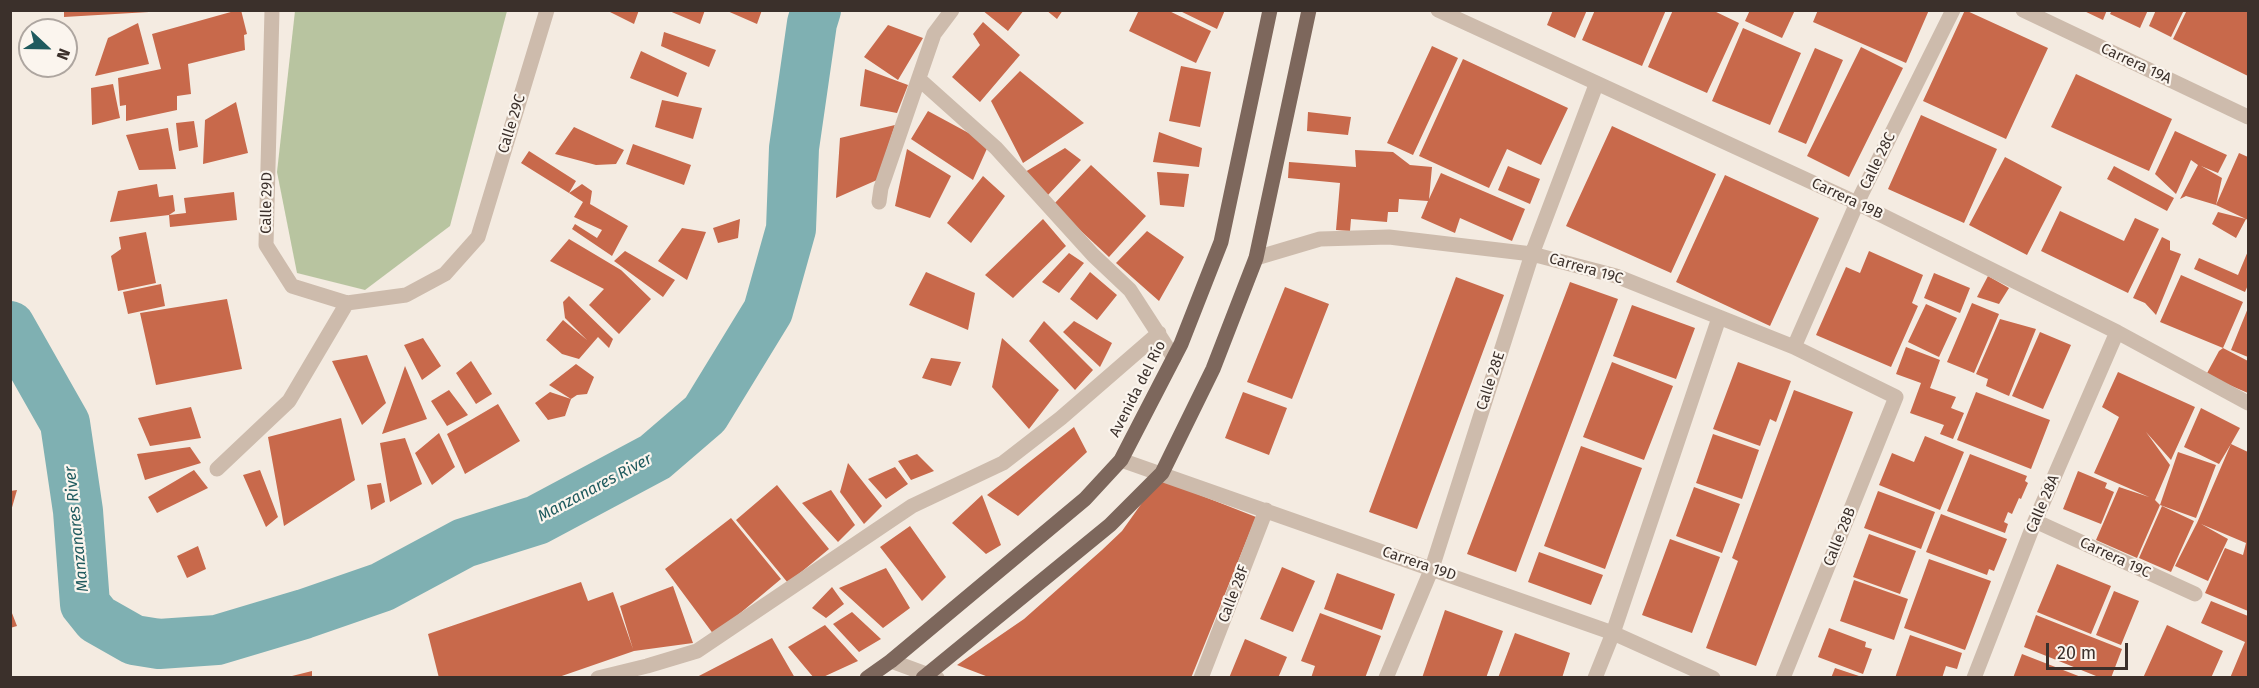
<!DOCTYPE html>
<html>
<head>
<meta charset="utf-8">
<style>
	body { margin:0 }
	#map { position:relative; width:2259px; height:688px; overflow:hidden; background:#f4ebe1; font-family:"Fira Sans",sans-serif }
	canvas { display:block }
	.frame { position:absolute; inset:0; border:12px solid #3b302b; pointer-events:none }
	.north { position:absolute; left:18px; top:18px; width:60px; height:60px; box-sizing:border-box; background:#fbf5ee; border:2px solid #aea6a0; border-radius:50%; rotate:112deg; font-size:16px; font-weight:700; line-height:24px; text-align:center; color:#3b302b }
	.north::after { content:''; display:block; margin:auto; width:21px; height:27px; background:#1f5a5e; clip-path:polygon(50% 0,100% 100%,50% 72%,0 100%) }
	.scale { position:absolute; left:2046px; top:643px; width:82px; height:27px; box-sizing:border-box; border:3px solid #3b302b; border-top:0; padding-left:8px; font-size:18px; line-height:21px; white-space:nowrap; color:#3b302b; -webkit-text-stroke:4px #fbf5ee; paint-order:stroke }
</style>
</head>
<body>
<div id="map">
<canvas width="2259" height="688"></canvas>
<div class="frame"></div>
<div class="north">N</div>
<div class="scale">20 m</div>
</div>
<script>
const g = document.querySelector('canvas').getContext('2d');
g.lineJoin = 'round';
function fill(path, color) { g.fillStyle = color; g.fill(path, 'evenodd'); }
const shape = rows => new Path2D(rows.map(r => 'M' + r).join(''));
function strokePath(path, color, width, dash) { g.strokeStyle = color; g.lineWidth = width; g.lineCap = dash ? 'butt' : 'round'; g.setLineDash(dash || []); g.stroke(path); }
function label(font, color, halo, rows, align = 'center') {
  g.font = font + ' "Fira Sans",sans-serif'; g.lineWidth = 4.5; g.setLineDash([]); g.textBaseline = 'middle'; g.strokeStyle = halo; g.fillStyle = color; for (const [text, x, y, turn = 0] of rows) {
    g.save(); g.translate(x, y); g.rotate((+turn || 0) * Math.PI / 180); g.textAlign = isNaN(turn) ? turn : align; if (halo) g.strokeText(text, 0, 0); g.fillText(text, 0, 0); g.restore();
  }
}
const green = shape([
	[295,11,507,11,450,226,365,290,297,273,277,172]
]);
const river = shape([
	[10,326,65,423,78,511,85,604,97,619,134,640,159,644,217,640,304,614,382,587,464,543,537,520,655,457,705,414,768,311,791,229,794,148,812,23,816,10]
]);
const building = shape([
	[64,10,149,10,149,12,64,17],
	[238,10,241,10,247,34,244,35,245,50,188,64,191,94,177,96,177,110,126,121,126,105,120,106,118,78,161,69,152,34],
	[606,10,639,10,634,24],
	[667,10,705,10,700,24],
	[725,10,762,10,757,24],
	[982,10,1024,10,1008,31],
	[1046,10,1063,10,1057,19],
	[1139,10,1167,10,1211,31,1196,63,1129,31],
	[1178,10,1225,10,1217,29],
	[1553,10,1587,10,1575,38,1547,25],
	[1595,10,1666,10,1642,66,1582,40],
	[1673,10,1712,10,1739,23,1707,93,1648,67],
	[1750,10,1795,10,1782,38,1745,21],
	[1818,10,1929,10,1906,63,1813,22],
	[1965,10,2048,48,2006,139,1923,101],
	[2082,10,2107,10,2103,20],
	[2112,10,2148,10,2140,28,2110,14],
	[2156,10,2184,10,2171,37,2149,26],
	[2187,10,2248,12,2248,76,2173,39],
	[983,22,1020,55,980,102,952,77,980,45,973,34],
	[138,23,149,64,95,76,108,38],
	[888,25,923,38,898,80,864,57],
	[1743,28,1801,53,1770,125,1712,101],
	[664,32,716,50,709,67,661,46],
	[1432,46,1458,58,1413,155,1387,143],
	[1861,47,1903,68,1849,177,1807,156],
	[1815,48,1843,60,1806,144,1778,132],
	[641,51,687,73,678,97,630,78],
	[1463,59,1568,108,1541,165,1507,149,1489,188,1419,156],
	[1181,66,1211,72,1200,127,1169,121],
	[865,69,908,85,897,113,860,106],
	[1020,71,1084,123,1023,163,991,101],
	[2076,74,2172,119,2149,171,2051,127],
	[113,84,120,118,92,125,91,88],
	[662,100,702,108,693,139,655,127],
	[236,102,248,153,203,164,205,120],
	[928,111,989,144,973,180,911,139],
	[1308,112,1351,117,1348,135,1307,131],
	[1921,115,1997,149,1964,223,1888,189],
	[194,121,198,147,179,151,176,123],
	[895,125,877,180,836,198,840,138],
	[1612,126,1716,174,1671,273,1566,226],
	[574,127,624,150,616,164,596,165,555,154],
	[168,128,176,169,139,170,126,135],
	[2175,131,2227,155,2218,173,2201,166,2222,178,2216,205,2186,196,2180,199,2198,165,2191,160,2176,194,2155,174],
	[1159,132,1202,148,1199,167,1153,162],
	[633,144,691,165,684,185,626,164],
	[1065,148,1081,160,1048,195,1025,172],
	[907,149,951,176,930,218,895,206],
	[1355,150,1393,152,1410,165,1432,167,1429,199,1441,173,1525,209,1512,241,1460,218,1455,233,1421,218,1428,201,1399,199,1398,212,1388,212,1387,222,1351,219,1350,231,1336,230,1340,183,1288,178,1289,162,1356,167],
	[529,151,576,181,569,193,582,184,592,191,590,204,628,226,612,256,572,229,575,224,597,238,602,230,574,217,583,202,569,193,521,163],
	[2239,153,2248,157,2248,220,2246,219,2236,238,2212,224,2218,212,2246,219,2216,205],
	[2005,157,2062,187,2027,255,1969,225],
	[1091,165,1146,216,1109,257,1053,205],
	[1508,166,1540,179,1530,204,1498,190],
	[2114,166,2174,198,2167,211,2107,179],
	[1157,172,1189,174,1184,207,1160,205],
	[1725,175,1819,218,1770,326,1676,282],
	[983,176,1005,196,971,243,947,223],
	[157,184,159,197,173,195,175,211,169,215,110,222,118,191],
	[234,192,237,220,170,227,169,215,186,213,184,198],
	[2060,211,2124,241,2135,218,2159,229,2128,293,2041,251],
	[740,219,738,238,718,243,713,228],
	[1043,219,1066,246,1013,298,985,275],
	[682,228,706,232,687,280,658,261],
	[1147,231,1184,257,1159,301,1116,263],
	[146,232,156,283,118,291,111,256,121,249,119,237],
	[2162,237,2170,241,2170,250,2181,254,2156,315,2145,303,2133,298],
	[569,239,621,270,651,299,619,334,589,305,604,289,550,261],
	[625,251,675,280,663,297,614,261],
	[1869,251,1923,275,1912,303,1918,306,1891,367,1816,335,1846,267,1860,273],
	[2248,251,2248,285,2245,292,2194,269,2199,258,2238,275],
	[1069,253,1084,263,1059,293,1042,282],
	[926,272,975,293,968,330,909,305],
	[1090,272,1117,295,1097,320,1070,299],
	[1934,273,1970,288,1960,313,1924,298],
	[2181,275,2243,302,2223,348,2160,322],
	[1988,276,2009,288,1999,304,1977,297],
	[1456,277,1504,295,1417,529,1369,512],
	[1570,282,1618,299,1516,572,1467,554],
	[161,284,165,306,128,314,123,292],
	[1285,287,1329,304,1292,399,1247,382],
	[569,296,613,339,609,348,598,337,579,359,562,354,546,340,563,320,587,340,565,318,563,302],
	[227,299,242,369,156,385,140,313],
	[1972,303,1999,314,1974,373,1947,362],
	[1926,304,1957,318,1939,357,1908,342],
	[1632,305,1695,328,1676,379,1613,356],
	[2248,308,2248,357,2231,350],
	[2000,319,2036,329,2009,396,1986,386,1988,379,1976,374],
	[1044,321,1093,370,1075,390,1029,341],
	[1074,321,1112,343,1100,367,1063,332],
	[2040,332,2071,345,2043,409,2012,396],
	[423,338,441,366,422,380,404,345],
	[1002,338,1059,390,1029,429,992,387],
	[1906,347,1940,360,1930,388,1956,397,1951,408,1964,413,1953,439,1940,434,1944,425,1910,413,1921,383,1896,374],
	[2223,348,2248,361,2248,393,2206,375,2219,351],
	[367,355,386,403,362,425,332,361],
	[931,358,961,362,951,386,922,378],
	[471,361,492,394,476,404,456,373],
	[1612,362,1673,386,1644,460,1583,437],
	[1738,362,1791,381,1776,422,1770,419,1760,446,1713,429],
	[576,364,594,377,587,394,577,395,571,399,549,385],
	[405,366,427,419,382,434],
	[2118,372,2195,407,2171,460,2146,432,2170,465,2155,500,2160,505,2137,558,2096,540,2119,487,2149,497,2094,473,2119,417,2102,407],
	[449,390,468,415,447,426,431,401],
	[1794,390,1853,412,1756,666,1706,648,1738,561,1732,558],
	[550,392,571,399,565,416,548,420,535,403],
	[1243,392,1287,408,1269,455,1225,438],
	[1976,392,2050,420,2031,469,1957,440],
	[498,404,520,441,465,474,447,434],
	[191,407,201,438,150,446,138,418],
	[2201,408,2240,428,2231,444,2248,452,2248,611,2205,593,2225,548,2243,555,2246,543,2201,524,2228,539,2208,581,2175,566,2197,523,2231,444,2219,464,2184,447],
	[341,418,355,480,284,526,268,437],
	[1074,427,1087,452,1018,516,987,495],
	[439,433,455,467,432,485,415,453],
	[1713,434,1759,450,1742,499,1696,483],
	[1925,436,1964,452,1940,510,1879,485,1892,453,1914,462],
	[405,438,422,484,390,502,380,443],
	[1581,446,1642,468,1605,569,1544,546],
	[190,447,201,463,145,480,137,454],
	[2178,452,2216,465,2196,518,2160,505],
	[917,454,934,471,911,480,898,461],
	[1970,454,2027,476,2025,481,2028,483,2021,499,2019,498,2012,514,2008,512,2004,522,2008,524,2005,533,1947,511],
	[848,463,882,506,864,524,840,492],
	[895,467,908,484,886,499,868,479],
	[194,470,208,488,157,513,148,497],
	[260,470,278,517,266,527,243,475],
	[2078,471,2107,483,2105,488,2114,492,2101,524,2063,509],
	[1159,479,1256,517,1191,678,991,678,957,665,1024,619,1102,550,1122,531],
	[381,483,385,502,371,510,367,485],
	[777,485,829,549,788,583,736,520],
	[1694,487,1740,504,1722,553,1676,536],
	[17,490,11,511,10,511,10,491],
	[831,490,855,525,838,542,802,503],
	[1878,491,1935,512,1921,549,1864,528],
	[982,495,1001,545,986,554,952,523],
	[2162,506,2194,521,2171,572,2139,558],
	[1941,514,2007,539,1994,571,1989,569,1987,575,1926,552],
	[731,518,781,579,714,635,665,569],
	[910,526,946,577,922,601,880,547],
	[1869,534,1916,551,1900,594,1853,577],
	[1670,539,1720,557,1692,633,1642,615],
	[198,546,206,569,187,578,177,556],
	[1539,552,1603,575,1591,605,1528,582],
	[1929,559,1991,581,1965,650,1904,628],
	[2057,564,2111,586,2091,634,2037,612],
	[1282,567,1315,581,1293,632,1260,619],
	[886,568,910,608,883,628,839,588],
	[1337,573,1395,594,1382,630,1324,609],
	[1854,580,1908,599,1894,640,1840,621],
	[581,582,588,601,613,592,633,649,620,606,673,586,693,643,634,651,556,678,439,678,428,634],
	[832,587,844,604,826,618,812,608],
	[2114,591,2139,601,2121,645,2096,635],
	[2211,601,2248,616,2248,678,2230,678,2245,642,2201,623],
	[10,608,17,626,10,628],
	[1445,610,1503,631,1486,678,1422,678],
	[852,612,881,639,859,652,833,624],
	[1320,613,1381,636,1365,678,1311,678,1315,666,1301,661],
	[2036,615,2122,649,2111,678,2101,678,2024,647],
	[825,625,858,661,821,678,814,678,788,647],
	[2167,625,2223,651,2211,678,2143,678],
	[1829,628,1866,642,1865,647,1872,649,1863,674,1818,657],
	[1515,633,1570,653,1562,678,1498,678],
	[1910,635,1962,653,1957,669,1946,666,1942,678,1895,678],
	[772,638,795,678,695,678],
	[1245,639,1287,657,1278,678,1229,678],
	[2022,654,2081,677,2081,678,2013,678],
	[1835,668,1862,677,1862,678,1831,678],
	[312,671,312,678,288,678,288,677]
]);
const minor = shape([
	[272,10,266,245,292,286,347,303,406,295,445,274,478,237,547,10],
	[1438,10,1857,203,2117,332,2248,403],
	[2023,10,2248,117],
	[920,80,996,148,1093,255,1130,290,1174,358],
	[879,202,881,188,934,34,952,10],
	[1256,258,1320,239,1389,237,1532,254,1616,276,1794,347,1896,397,1783,678],
	[1794,347,1857,203,1953,10],
	[1121,460,1613,633,1713,678],
	[217,469,289,401,347,303],
	[2035,521,2195,594],
	[891,661,937,678],
	[598,678,647,666,697,651,912,506,1003,463,1061,418,1159,333],
	[1201,678,1266,510],
	[1386,678,1432,568,1532,254,1596,85],
	[1595,678,1613,633,1719,318],
	[1974,678,2035,521,2117,332]
]);
const major = shape([
	[867,678,891,661,1085,499,1121,460,1181,344,1221,242,1270,10],
	[923,678,1110,525,1162,473,1213,369,1256,258,1309,10]
]);
const streetNames = [
	["Carrera 19A",2136,64,25],
	["Calle 29C",512,124,-73],
	["Calle 28C",1878,161,-64],
	["Carrera 19B",1847,199,25],
	["Calle 29D",267,203,-89],
	["Carrera 19C",1586,269,16],
	["Calle 28E",1491,381,-72],
	["Avenida del Río",1138,389,-63],
	["Calle 28A",2043,504,-67],
	["Calle 28B",1840,537,-68],
	["Carrera 19C",2115,558,25],
	["Carrera 19D",1419,564,19],
	["Calle 28F",1234,594,-69]
];
const waterNames = [
	["Manzanares River",595,488,-28],
	["Manzanares River",77,529,-96]
];
fill(green, '#b8c4a0');
strokePath(river, '#7fb0b2', 50);
fill(building, '#c8694b');
strokePath(minor, '#cdbbac', 15);
strokePath(major, '#7d675c', 15);
label('15px', '#3b302b', '#fbf5ee', streetNames);
label('italic 16px', '#1f5a5e', '#fbf5ee', waterNames);
</script>
</body>
</html>
